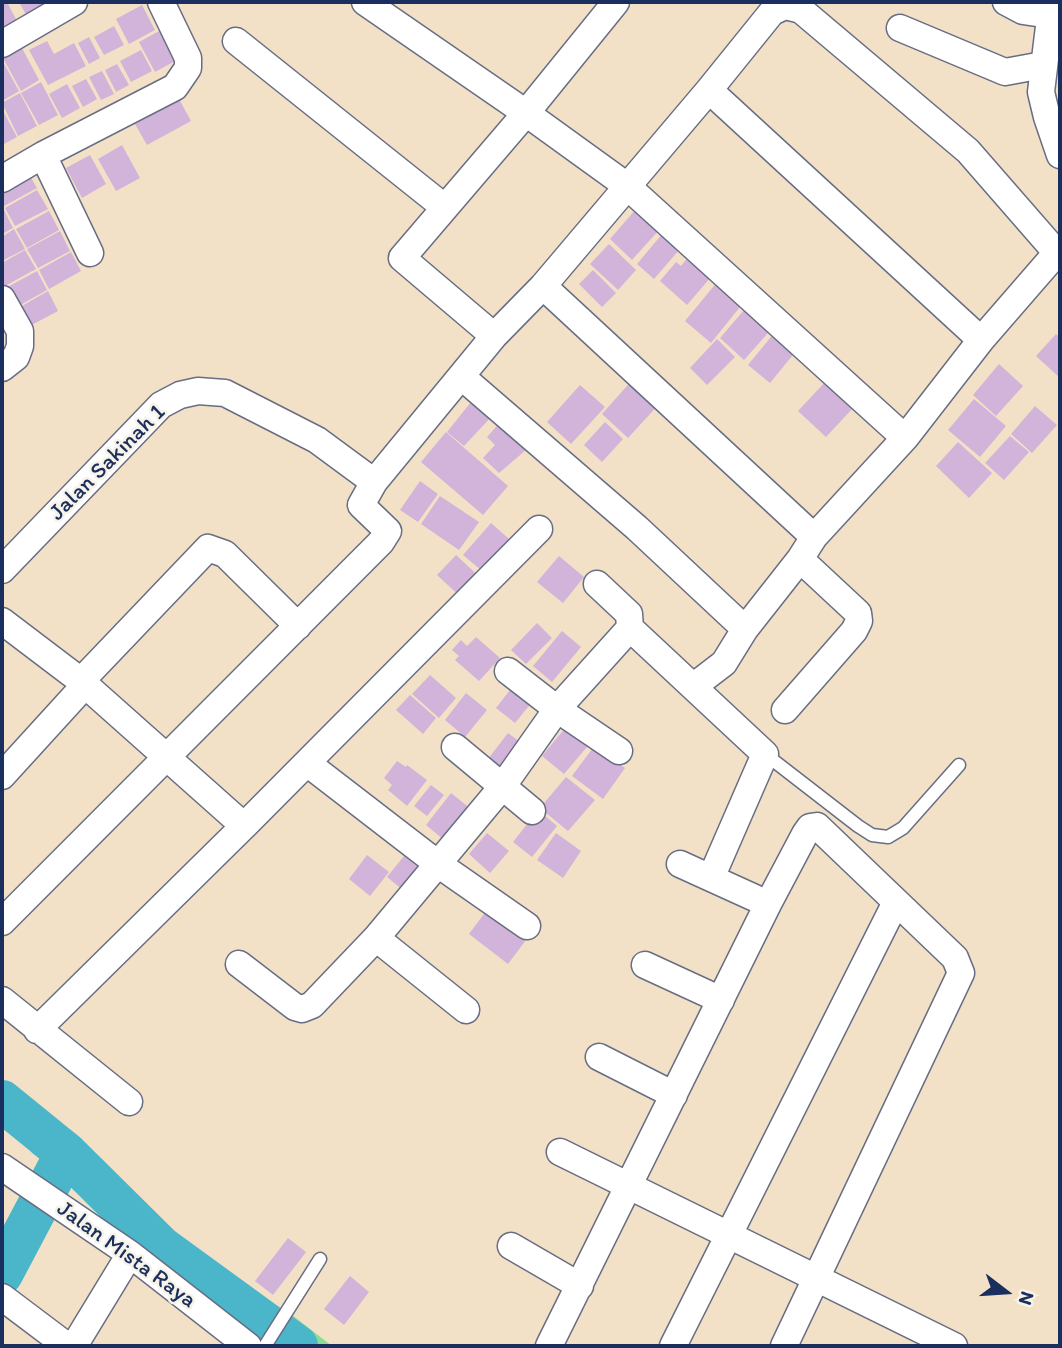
<!DOCTYPE html>
<html>
<head>
<meta charset="utf-8">
<style>
	body { margin:0 }
	#map { position:relative; width:1062px; height:1348px; overflow:hidden; background:#f3e1c7; font-family:Itim,sans-serif }
	canvas { display:block }
	.frame { position:absolute; inset:0; border:4px solid #1b2f5e; pointer-events:none }
	.north { position:absolute; left:971px; top:1257px; width:70px; height:70px; -webkit-text-stroke:5px #f7f3e8; paint-order:stroke; rotate:107deg; font-size:19px; font-weight:700; line-height:28px; text-align:center; color:#1b2f5e }
	.north::after { content:''; display:block; margin:auto; width:24px; height:32px; background:#1b2f5e; clip-path:polygon(50% 0,100% 100%,50% 72%,0 100%) }
</style>
</head>
<body>
<div id="map">
<canvas width="1062" height="1348"></canvas>
<div class="frame"></div>
<div class="north">N</div>
</div>
<script>
const g = document.querySelector('canvas').getContext('2d');
g.lineJoin = 'round';
function fill(path, color) { g.fillStyle = color; g.fill(path, 'evenodd'); }
const shape = rows => new Path2D(rows.map(r => 'M' + r).join(''));
function strokePath(path, color, width, dash) { g.strokeStyle = color; g.lineWidth = width; g.lineCap = dash ? 'butt' : 'round'; g.setLineDash(dash || []); g.stroke(path); }
function label(font, color, halo, rows, align = 'center') {
  g.font = font + ' Itim,sans-serif'; g.lineWidth = 5; g.setLineDash([]); g.textBaseline = 'middle'; g.strokeStyle = halo; g.fillStyle = color; for (const [text, x, y, turn = 0] of rows) {
    g.save(); g.translate(x, y); g.rotate((+turn || 0) * Math.PI / 180); g.textAlign = isNaN(turn) ? turn : align; if (halo) g.strokeText(text, 0, 0); g.fillText(text, 0, 0); g.restore();
  }
}
const green = shape([
	[287,1311,332,1346,265,1346]
]);
const river = shape([
	[2,1101,66,1153,161,1247,297,1346],
	[2,1274,66,1153,46,1137]
]);
const building = shape([
	[2,2,7,2,18,23,2,32],
	[19,2,62,2,29,20],
	[142,5,155,30,129,44,116,19],
	[114,26,124,45,104,55,94,37],
	[161,30,177,60,155,72,139,42],
	[89,37,100,58,89,64,78,43],
	[47,41,54,54,74,43,86,66,48,85,29,50],
	[22,48,39,80,21,91,3,58],
	[141,50,152,71,131,82,120,61],
	[2,60,19,91,2,101],
	[117,64,129,85,116,92,105,70],
	[102,71,114,94,101,100,89,77],
	[86,79,97,99,83,107,72,86],
	[41,82,58,115,39,125,21,93],
	[67,84,80,108,62,118,49,94],
	[20,93,37,126,18,136,2,103],
	[179,99,191,121,147,145,135,124],
	[2,109,17,137,2,145],
	[122,145,140,178,116,191,98,159],
	[90,155,106,184,82,198,66,168],
	[26,169,37,188,4,206,2,202,2,183],
	[37,190,48,209,15,226,5,208],
	[2,206,13,228,2,234],
	[636,209,659,230,632,260,610,239],
	[49,211,59,230,27,248,16,229],
	[668,227,686,242,654,279,637,264],
	[14,229,25,249,2,261,2,237],
	[60,231,70,251,38,268,27,249],
	[609,244,636,270,618,290,590,264],
	[25,250,36,269,3,287,2,263],
	[694,250,717,270,687,305,660,281,676,262,681,266],
	[71,252,81,271,49,289,39,270],
	[593,270,616,293,602,307,579,284],
	[37,271,47,290,15,308,4,289],
	[718,281,744,302,711,343,685,321],
	[48,291,58,311,26,328,15,310],
	[751,302,776,324,744,360,720,338],
	[779,327,801,345,770,383,748,365],
	[1056,334,1060,338,1060,378,1036,356],
	[717,339,735,357,707,385,690,368],
	[999,364,1023,386,996,416,973,395],
	[634,378,661,402,628,438,602,414],
	[826,381,854,407,826,437,798,411],
	[580,385,605,407,571,444,547,422],
	[475,397,494,414,464,446,447,432],
	[974,399,1006,426,980,457,948,430],
	[1035,406,1057,425,1032,453,1011,434],
	[503,419,533,444,499,473,483,458,495,445,487,437],
	[605,422,623,439,602,462,584,445],
	[446,432,508,486,483,515,421,462],
	[1010,436,1029,452,1004,480,985,463],
	[958,442,992,473,969,498,936,466],
	[420,481,438,494,418,522,400,510],
	[440,496,479,522,459,550,421,524],
	[491,523,516,545,488,576,463,555],
	[456,555,483,580,464,600,437,575],
	[559,556,584,577,563,603,537,582],
	[537,623,552,638,526,664,511,650],
	[562,631,581,647,552,682,533,666],
	[476,637,500,658,479,681,455,660,459,656,452,650,461,640,467,646],
	[430,675,456,698,439,718,412,694],
	[517,681,537,696,515,723,496,708],
	[466,693,487,710,465,737,445,720],
	[410,695,436,718,423,734,396,710],
	[571,721,593,740,564,774,542,756],
	[508,733,528,748,505,779,485,763],
	[595,745,625,768,603,799,572,776],
	[397,761,406,767,407,765,427,780,407,806,388,790,392,785,384,778],
	[566,777,595,800,568,831,540,808],
	[431,785,444,795,427,816,414,806],
	[451,793,476,813,450,845,426,825],
	[538,810,557,826,532,857,513,842],
	[487,833,509,851,490,873,469,854],
	[556,833,581,851,563,878,537,860],
	[367,855,389,872,370,896,349,879],
	[404,856,426,874,409,895,387,877],
	[492,903,532,932,508,964,469,934],
	[288,1238,306,1252,273,1295,255,1281],
	[350,1276,369,1292,344,1325,324,1309]
]);
const service = shape([
	[765,754,858,826,872,835,888,837,903,828,959,765],
	[265,1346,320,1259]
]);
const minor = shape([
	[365,2,526,113,627,186,905,438],
	[1006,2,1023,11,1050,15],
	[1052,2,1041,92,1047,117,1060,155],
	[900,28,1005,72,1043,65],
	[236,41,444,207],
	[2,44,74,2],
	[709,90,981,340],
	[43,155,90,253],
	[2,179,43,155,175,87,188,68,188,58,161,2],
	[543,286,814,537],
	[2,299,20,331,20,346,16,357,2,368],
	[494,336,402,258,526,113,616,2],
	[462,377,637,528,745,629],
	[2,570,161,405,180,395,198,391,225,393,317,440,374,482],
	[597,584,629,614,630,628,765,754,711,878],
	[2,621,81,681,244,826,539,529],
	[508,671,557,709,619,751],
	[81,681,208,548,225,554,298,626],
	[694,686,724,663,745,629,800,559,814,537,905,438,981,340,1060,249],
	[785,710,854,631,859,621,858,613,800,559],
	[455,747,532,811],
	[307,763,438,864,527,926],
	[2,776,85,685],
	[680,864,768,904],
	[2,922,381,542,388,531,361,505,374,482,494,336,543,286,709,90,772,12,785,6,801,10,968,151,1056,252],
	[376,938,466,1010],
	[239,964,295,1007,302,1009,312,1005,376,938,502,787,557,709,630,628],
	[645,965,721,1000],
	[2,1000,129,1102],
	[37,1030,244,826],
	[599,1057,674,1095],
	[560,1152,954,1346],
	[2,1167,130,1254,248,1346],
	[511,1246,580,1286],
	[2,1297,67,1346],
	[74,1346,130,1254],
	[549,1346,768,904,805,834,810,827,817,826,955,958,961,973,784,1346],
	[673,1346,896,902]
]);
const streetNames = [
	["Jalan Sakinah 1",108,463,-45],
	["Jalan Mista Raya",126,1255,36]
];
fill(green, '#8eda98');
strokePath(river, '#4bb5c9', 42);
fill(building, '#d2b3d9');
strokePath(service, '#676d83', 15);
strokePath(minor, '#676d83', 29);
strokePath(service, '#fff', 12);
strokePath(minor, '#fff', 26);
label('23px', '#1b2f5e', '#f7f3e8', streetNames);
</script>
</body>
</html>
